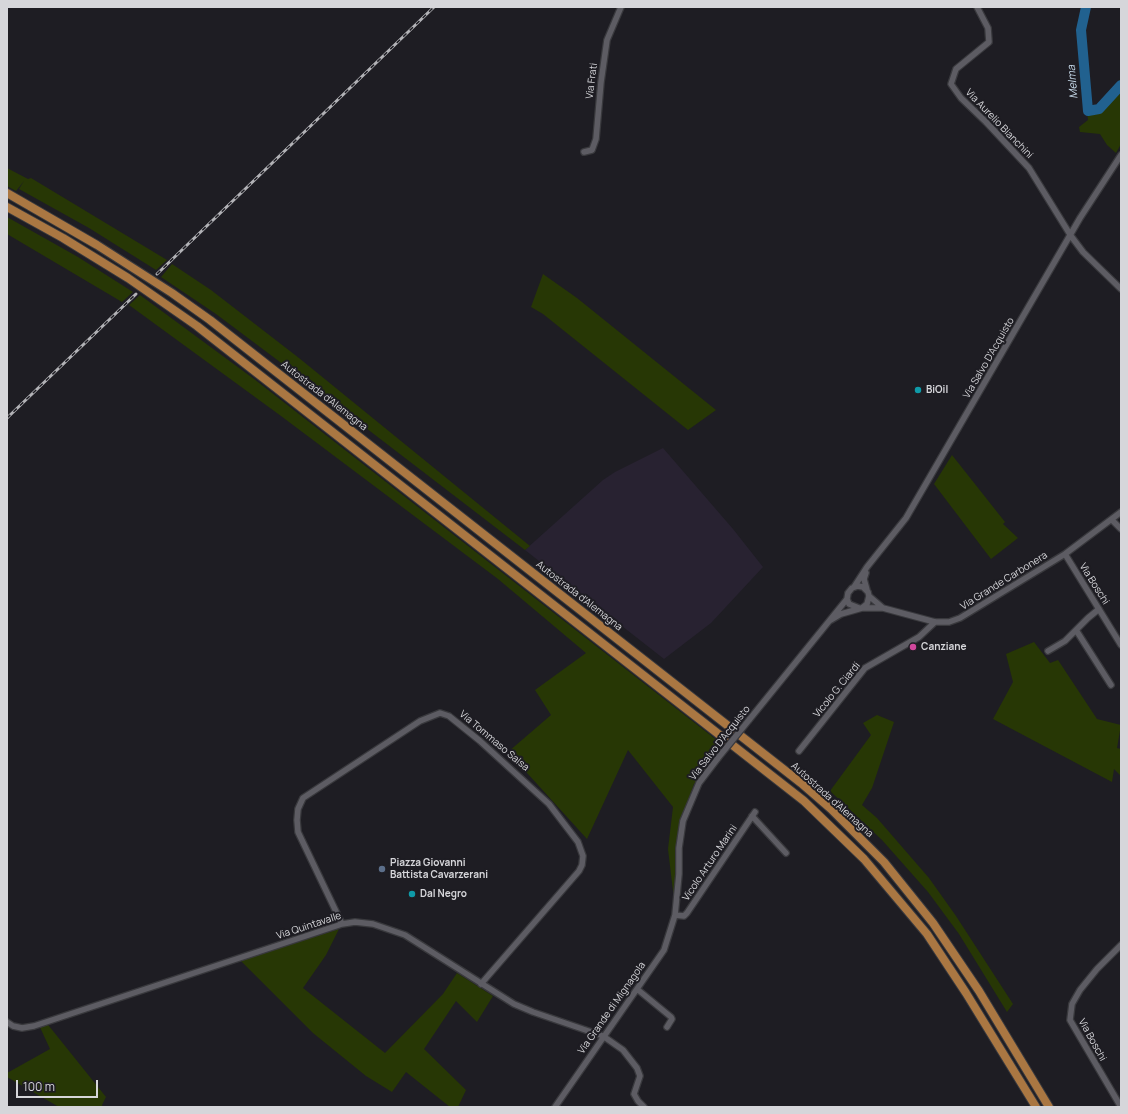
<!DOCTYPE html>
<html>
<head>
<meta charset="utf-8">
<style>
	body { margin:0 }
	#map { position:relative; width:1128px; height:1114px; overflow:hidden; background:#1e1d23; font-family:Manrope,sans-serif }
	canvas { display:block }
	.frame { position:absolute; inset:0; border:8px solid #d6d6da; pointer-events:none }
	.scale { position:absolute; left:16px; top:1080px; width:82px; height:18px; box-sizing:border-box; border:2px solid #d6d6da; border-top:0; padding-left:5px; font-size:12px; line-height:14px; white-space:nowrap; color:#d6d6da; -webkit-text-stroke:3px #1e1d23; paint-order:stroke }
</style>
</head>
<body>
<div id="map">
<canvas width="1128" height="1114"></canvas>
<div class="frame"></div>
<div class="scale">100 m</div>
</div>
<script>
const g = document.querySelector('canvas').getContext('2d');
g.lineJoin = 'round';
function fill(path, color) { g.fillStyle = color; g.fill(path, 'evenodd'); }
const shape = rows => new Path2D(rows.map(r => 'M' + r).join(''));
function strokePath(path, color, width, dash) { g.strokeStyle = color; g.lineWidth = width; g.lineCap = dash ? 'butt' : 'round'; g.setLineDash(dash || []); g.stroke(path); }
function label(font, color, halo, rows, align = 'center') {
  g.font = font + ' Manrope,sans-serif'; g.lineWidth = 4; g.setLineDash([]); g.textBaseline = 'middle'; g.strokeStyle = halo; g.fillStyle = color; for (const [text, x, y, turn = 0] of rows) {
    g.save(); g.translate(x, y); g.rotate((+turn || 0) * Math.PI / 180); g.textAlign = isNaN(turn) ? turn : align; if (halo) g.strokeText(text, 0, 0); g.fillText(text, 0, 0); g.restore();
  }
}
const commercial = shape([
	[663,448,733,529,763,567,711,623,664,659,525,550,603,480,615,472]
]);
const green = shape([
	[1121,77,1121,144,1116,153,1107,145,1100,134,1080,132,1079,127,1088,120,1086,104,1096,107,1115,90],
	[7,168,28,179,31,178,167,260,156,270,89,228,19,189,24,181,16,191,7,186],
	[7,217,78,257,133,292,122,302,7,234],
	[172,264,211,290,299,358,530,546,525,550,276,359,216,314,161,277],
	[543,274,577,298,716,410,688,430,543,314,531,307],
	[140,295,254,379,723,745,694,784,680,822,676,851,675,908,668,849,673,807,628,750,587,839,508,752,551,715,535,690,586,653,498,579,281,416,129,305],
	[952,455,1005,522,1003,524,1018,538,991,559,934,484],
	[1034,642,1050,663,1058,660,1097,719,1121,725,1117,748,1121,749,1121,776,1114,769,1112,782,993,719,1013,682,1006,654],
	[877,715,894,722,872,788,862,805,877,818,929,878,956,916,1013,1004,1007,1012,959,934,928,892,882,840,830,791,871,735,863,723],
	[339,929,326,955,303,988,385,1053,443,994,457,973,493,996,477,1022,456,1001,424,1049,466,1090,458,1107,450,1107,406,1072,392,1092,366,1076,313,1033,240,960],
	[45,1021,106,1097,102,1105,103,1107,59,1107,7,1077,7,1073,50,1049,38,1023]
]);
const river = shape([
	[1086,7,1081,30,1088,111,1099,109,1121,85]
]);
const minor = shape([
	[977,7,988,28,989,42,956,69,951,84,961,98,986,122,1029,168,1071,236,1083,252,1121,289],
	[584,152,592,150,596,139,601,82,607,40,621,7],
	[1112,520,1121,529],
	[1065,554,1121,645],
	[866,573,864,579,867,590],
	[854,587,867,567,906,518,1080,218,1121,155],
	[863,608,883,608,869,596],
	[883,608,935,622,949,622,960,618,1065,554,1121,512],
	[831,620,841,614,862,608,867,604,869,596,868,592,863,587,858,586,852,588,848,593,847,599,849,604,859,608],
	[1076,630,1111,685],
	[1048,651,1065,641,1088,618,1099,609],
	[749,720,847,599],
	[799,751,865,668,919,637,935,622],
	[752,816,786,853],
	[675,915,684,916,687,913,755,812],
	[342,924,298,832,297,820,298,809,303,798,420,721,440,713,449,716,480,741,549,804,578,842,583,856,582,865,579,871,481,984],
	[637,989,671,1017,672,1019,667,1027],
	[7,1022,13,1026,22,1028,34,1026,342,924,355,922,373,924,405,935,514,1004,533,1012,603,1036,623,1050,637,1068,640,1076,634,1094,638,1101,644,1107],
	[555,1107,664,950,675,915,679,874,679,848,683,821,699,783,718,758],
	[1121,1107,1070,1020,1072,1004,1080,990,1097,969,1121,945]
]);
const highway = shape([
	[7,193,97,245,172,293,210,320,801,783,831,809,884,862,933,923,979,991,1049,1107],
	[7,207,63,238,128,278,197,326,804,801,864,859,927,934,966,993,1036,1107]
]);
const rail = shape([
	[157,274,434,7],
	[7,418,136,294]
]);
const minorBridge = shape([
	[718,758,749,720]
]);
const markers = [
	[918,390,4,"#0f9aa8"],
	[913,647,4,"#d1479c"],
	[382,869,4,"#5c6f8a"],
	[412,894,4,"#0f9aa8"]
];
const streetNames = [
	["Via Frati",592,81,-83],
	["Via Aurelio Bianchini",999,124,46],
	["Via Salvo D'Acquisto",989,358,-60],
	["Autostrada d'Alemagna",324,396,38],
	["Via Grande Carbonera",1004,581,-32],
	["Via Boschi",1094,584,58],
	["Autostrada d'Alemagna",579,596,38],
	["Vicolo G. Ciardi",837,690,-51],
	["Via Tommaso Salsa",494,741,40],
	["Via Salvo D'Acquisto",720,743,-52],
	["Autostrada d'Alemagna",832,800,42],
	["Vicolo Arturo Marini",710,863,-56],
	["Via Quintavalle",309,926,-18],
	["Via Grande di Mignagola",612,1008,-55],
	["Via Boschi",1092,1040,61]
];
const poiNames = [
	["BiOil",926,390],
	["Canziane",921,647],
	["Piazza Giovanni",390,863],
	["Battista Cavarzerani",390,875],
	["Dal Negro",420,894]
];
const waterNames = [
	["Melma",1073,82,-95]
];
fill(commercial, '#282231');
fill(green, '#273705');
strokePath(river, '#21618f', 10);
strokePath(minor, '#39393d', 8);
strokePath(highway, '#39393d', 10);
strokePath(minor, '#5d5c63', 5.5);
strokePath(highway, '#aa7742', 8);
strokePath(rail, '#b2b2b6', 3);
strokePath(rail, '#1e1d23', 1.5, [4.5]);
strokePath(minorBridge, '#39393d', 8, []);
strokePath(minorBridge, '#5d5c63', 5.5);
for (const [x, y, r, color] of markers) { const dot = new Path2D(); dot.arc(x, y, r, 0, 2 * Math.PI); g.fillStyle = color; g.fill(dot); strokePath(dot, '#1e1d23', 1.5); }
label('10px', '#d6d6da', '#1e1d23', streetNames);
label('bold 10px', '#d6d6da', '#1e1d23', poiNames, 'left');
label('italic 11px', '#c9dcec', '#1e1d23', waterNames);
</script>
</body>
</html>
